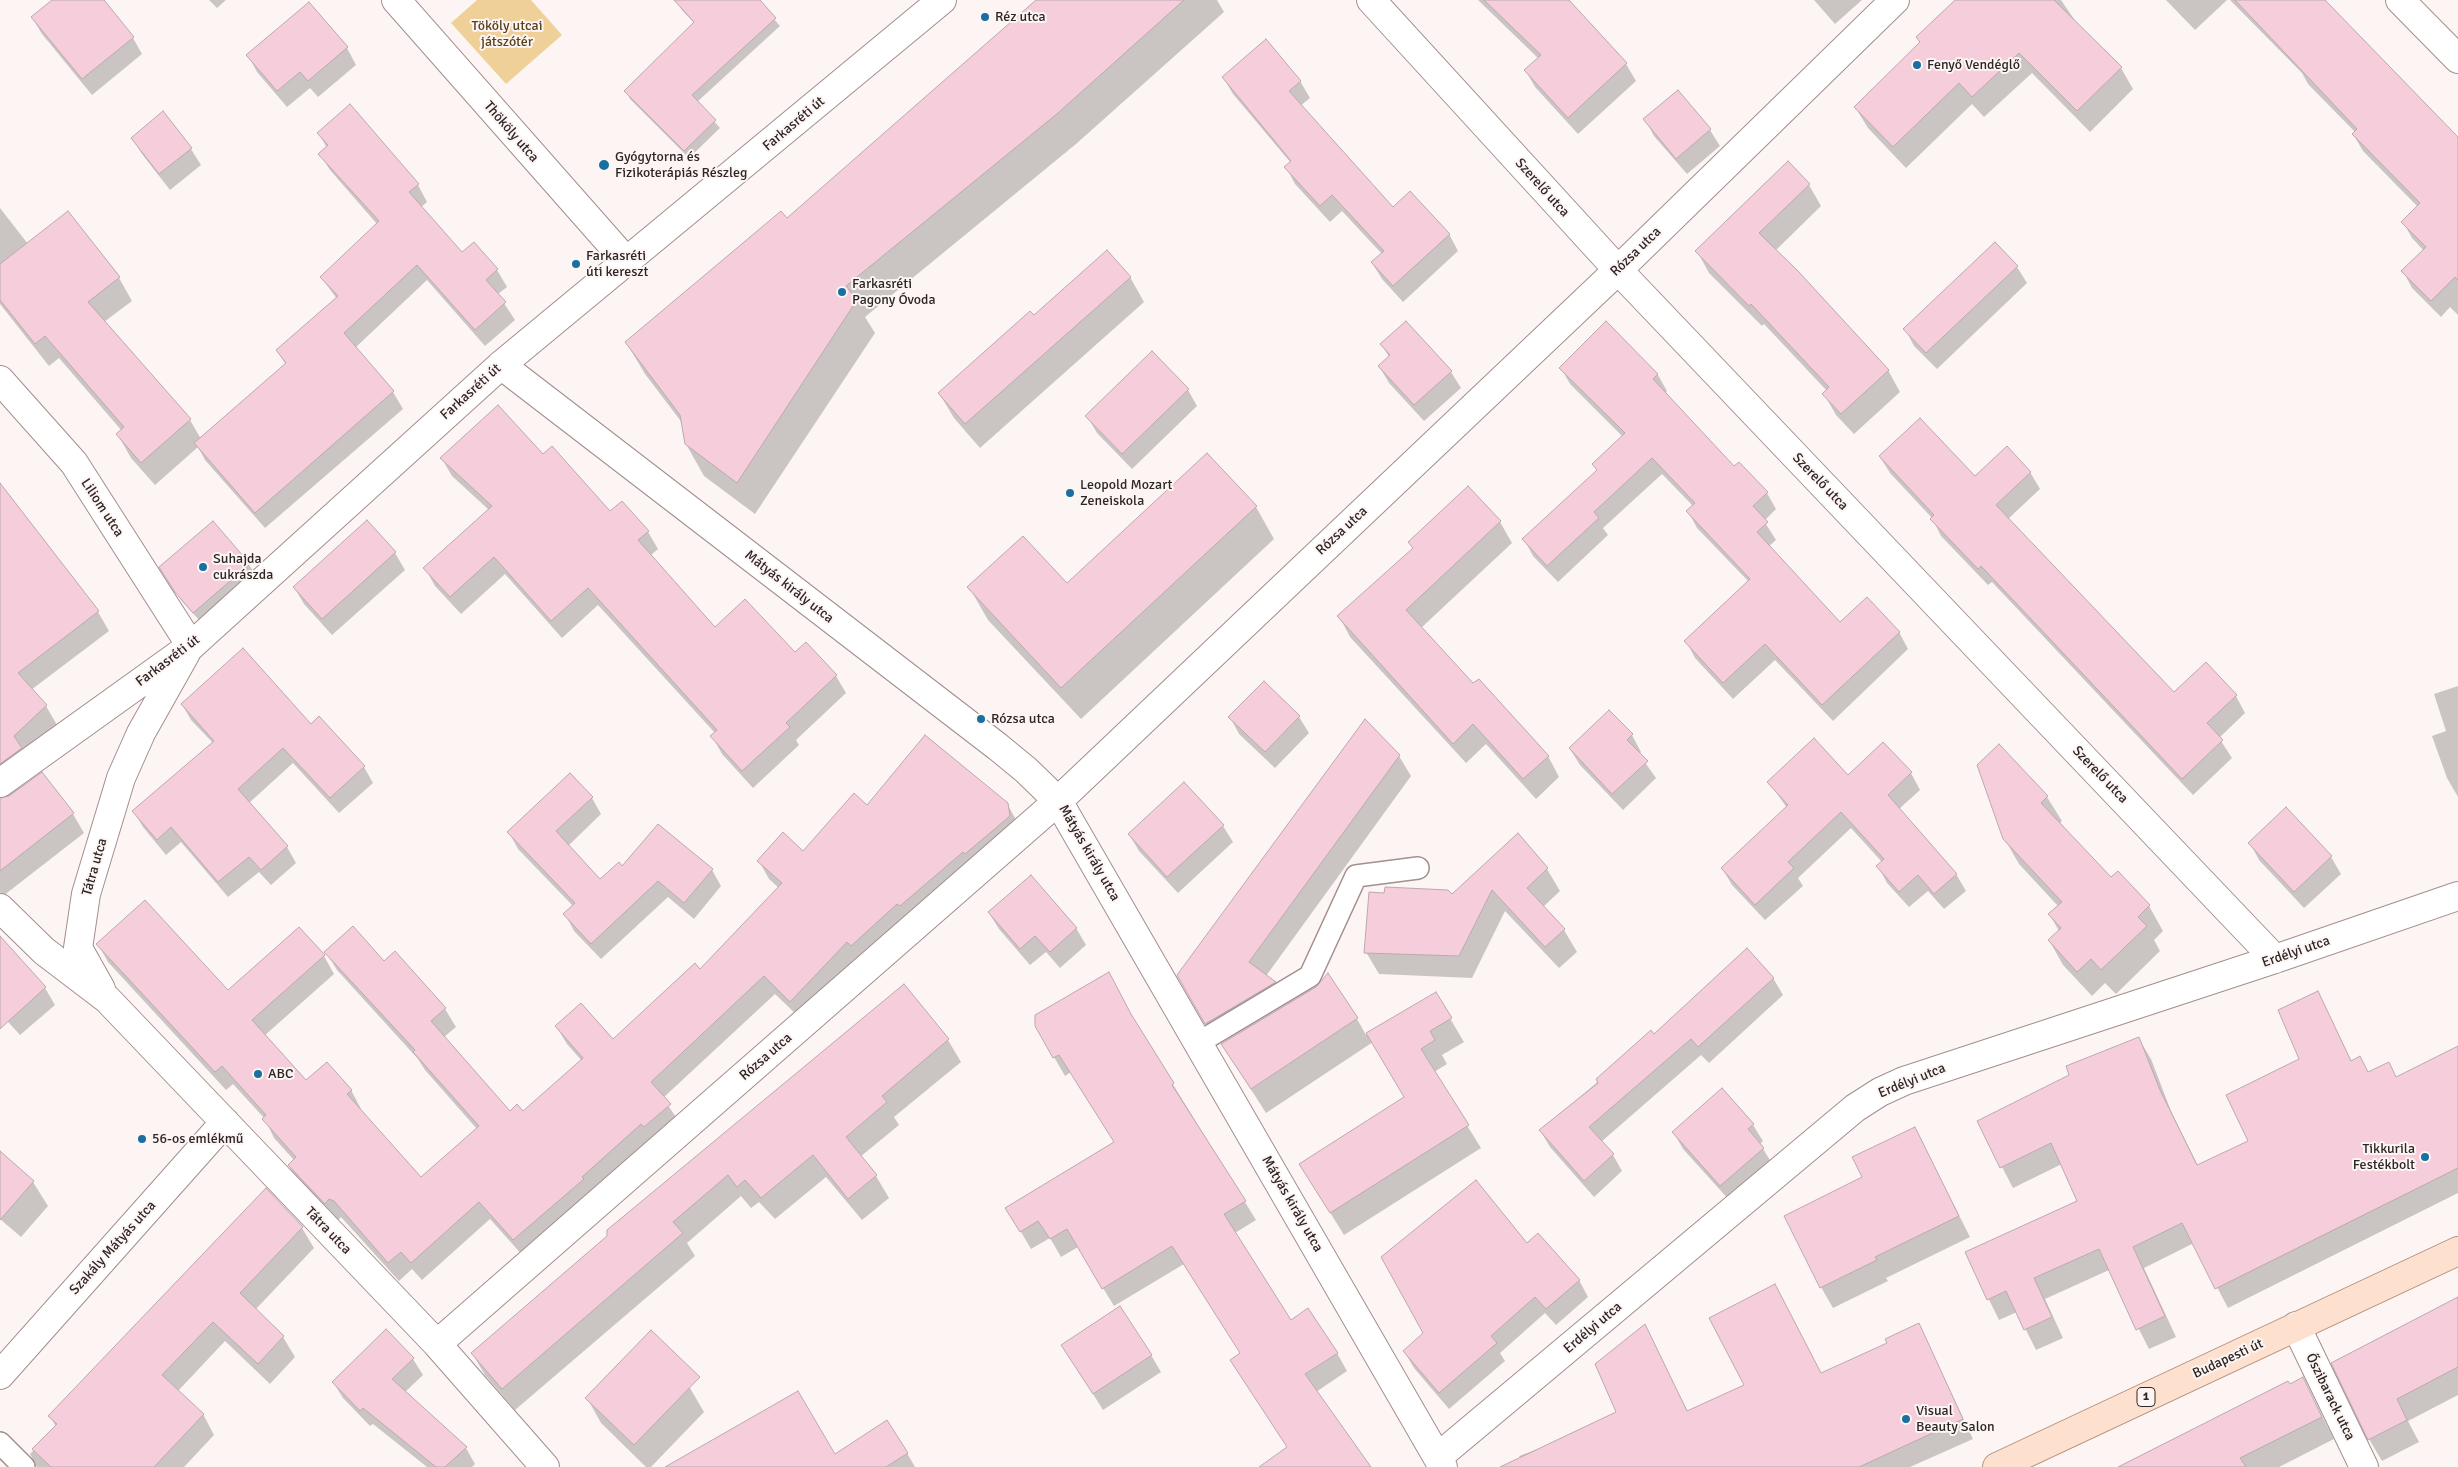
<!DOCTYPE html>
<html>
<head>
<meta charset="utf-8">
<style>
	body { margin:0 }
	canvas { display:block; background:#fdf5f4 }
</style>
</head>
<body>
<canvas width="2458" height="1467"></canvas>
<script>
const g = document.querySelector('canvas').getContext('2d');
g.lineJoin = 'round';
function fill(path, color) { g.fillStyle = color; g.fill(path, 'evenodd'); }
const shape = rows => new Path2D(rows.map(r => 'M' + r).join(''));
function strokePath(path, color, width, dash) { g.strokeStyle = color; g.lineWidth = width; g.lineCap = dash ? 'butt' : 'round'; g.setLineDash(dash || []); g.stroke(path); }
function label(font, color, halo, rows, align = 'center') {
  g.font = font + ' Signika,sans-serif'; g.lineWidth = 4; g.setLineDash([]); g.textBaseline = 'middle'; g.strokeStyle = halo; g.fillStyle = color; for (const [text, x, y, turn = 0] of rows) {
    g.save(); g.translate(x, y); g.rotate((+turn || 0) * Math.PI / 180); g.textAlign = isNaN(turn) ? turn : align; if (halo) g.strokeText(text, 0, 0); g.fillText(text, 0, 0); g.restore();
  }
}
const green = shape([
	[477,0,531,0,562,35,506,84,451,23]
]);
const shadow = shape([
	[54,0,102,0,133,38,142,54,92,95,42,34,32,17],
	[209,0,226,0,217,8],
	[677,0,758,0,780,26,697,102,720,128,689,158,630,99,626,91,694,23,681,9],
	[1039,0,1217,0,1224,12,1076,144,865,317,875,333,755,514,704,476,686,444,683,424,645,374,626,342,787,220],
	[1478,0,1566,0,1626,64,1636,81,1578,134,1535,87,1526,71,1539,59],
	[1814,0,1862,0,1835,24],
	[1957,0,2061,0,2078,25,2121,68,2133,89,2090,132,2032,73,1984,117,1972,104,1906,168,1868,128,1855,107,1921,43],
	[2166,0,2227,0,2195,30],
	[2230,0,2323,0,2458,145,2458,315,2450,307,2441,317,2412,288,2403,271,2424,251,2412,238,2403,222,2418,207,2363,151,2353,134,2355,132,2308,84,2302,73],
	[347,48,356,65,318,97,310,88,287,107,257,72,248,55],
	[1223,77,1300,81,1310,98,1300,106,1392,209,1449,234,1458,251,1403,302,1382,279,1372,263,1382,254,1342,211,1330,222,1295,184,1286,167,1291,163,1233,94],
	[1678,92,1710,130,1720,146,1687,174,1654,136,1645,119],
	[163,113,191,149,201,165,170,190,142,154,132,138],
	[319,134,418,185,427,202,421,207,462,253,473,243,497,270,507,287,498,294,515,320,485,346,427,280,355,348,393,392,403,409,265,528,205,460,198,447,155,485,131,458,118,435,122,431,59,358,49,366,0,304,0,208,28,244,119,278,132,301,104,322,190,420,201,439,286,365,277,350,337,299,321,277,377,224,330,170,320,154,327,148],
	[1809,185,1821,206,1775,251,1888,370,1900,392,1854,434,1836,415,1824,394,1827,391,1764,324,1762,326,1709,273,1697,251],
	[1995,244,2017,267,2027,283,1937,369,1914,346,1905,329],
	[1130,277,1144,302,980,448,954,418,939,393,1034,317],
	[1606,323,1658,375,1667,391,1664,394,1734,468,1767,493,1776,509,1764,521,1776,540,1768,547,1840,624,1899,632,1908,649,1833,721,1775,660,1733,699,1695,658,1686,641,1749,582,1697,528,1688,511,1693,506,1662,474,1603,528,1608,535,1558,582,1533,556,1524,539,1598,472,1593,464,1623,437,1570,384,1561,368],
	[1382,345,1451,372,1461,388,1424,421,1389,383,1379,366,1389,357],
	[1188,390,1197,406,1132,469,1097,433,1087,416],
	[543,456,610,512,648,532,658,549,650,556,715,629,795,654,836,676,846,693,796,740,799,745,753,788,722,754,712,736,715,733,598,605,562,638,505,574,461,614,435,586,425,568,489,510,452,476,442,459],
	[1880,457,1975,478,2030,472,2040,489,2008,519,2174,694,2236,696,2245,713,2219,738,2232,758,2193,795,1992,582,1988,585,1941,536,1932,518,1890,473],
	[0,486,98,612,109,631,31,690,46,706,57,725,25,754,0,791],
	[1256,507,1274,539,1081,719,988,620,969,587,1067,585],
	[367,522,395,553,405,570,332,635,304,604,294,587],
	[1500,522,1512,543,1421,628,1473,685,1548,756,1559,777,1536,799,1486,744,1466,763,1350,637,1339,616,1414,549,1410,543],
	[249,565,254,572,199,620,181,600,166,576],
	[2458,686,2458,797,2447,778,2432,736,2446,731,2434,694],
	[182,704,311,725,364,767,373,783,339,813,293,763,249,803,287,847,296,863,271,885,259,872,228,897,181,842,166,855,143,827,134,812,213,743,191,720],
	[1609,712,1632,735,1641,752,1639,754,1656,778,1623,810,1580,765,1570,749],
	[1230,717,1299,717,1309,733,1275,768,1239,734],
	[1999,746,2047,797,2062,821,2059,824,2111,879,2149,906,2163,931,2154,940,2160,951,2116,994,2105,983,2092,996,2063,965,2049,940,2059,931,2050,915,2058,906,2019,864,2004,838],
	[1399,756,1411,776,1266,976,1275,983,1287,1003,1218,1044,1178,975],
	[1911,773,1920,790,1899,809,1956,874,1966,891,1944,909,1928,891,1909,907,1887,883,1878,866,1882,862,1851,828,1798,878,1803,886,1765,920,1732,885,1722,868,1787,808,1769,782],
	[42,774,73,814,84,833,3,896,0,892,0,799],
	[1184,784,1223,826,1233,842,1178,893,1139,851,1129,834],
	[592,798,601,814,568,846,600,881,622,868,712,870,721,886,694,919,668,897,601,959,574,931,565,914,573,906,518,849,509,832],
	[1007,804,1018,823,801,1019,775,994,663,1098,680,1123,524,1257,490,1219,422,1280,412,1269,399,1281,341,1217,336,1222,300,1184,289,1166,294,1160,274,1138,265,1119,233,1084,226,1090,108,962,98,944,228,992,324,956,334,974,264,1036,306,1082,351,1090,361,1109,360,1110,421,1179,477,1129,425,1070,418,1059,337,970,326,952,384,963,445,1009,456,1027,444,1037,510,1112,523,1112,582,1061,567,1044,556,1026,613,1041,700,971,779,888,769,879,759,861,803,853,867,807],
	[2286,809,2331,857,2341,874,2304,908,2259,860,2250,843],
	[1547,869,1560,891,1543,907,1564,930,1577,952,1559,968,1505,911,1472,978,1379,974,1366,952,1386,894,1452,896],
	[989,913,1076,928,1086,945,1060,968,1046,952,1030,965,999,929],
	[8,947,45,988,55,1005,20,1035,0,1013,0,955],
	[1773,978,1783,995,1709,1063,1701,1055,1601,1142,1613,1155,1622,1171,1594,1197,1550,1147,1540,1130,1654,1035],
	[903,986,948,1040,961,1062,894,1117,899,1125,860,1157,876,1176,889,1198,862,1220,826,1177,775,1219,759,1202,751,1208,741,1196,687,1243,695,1256,515,1410,485,1375,472,1353],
	[2317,992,2352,1062,2360,1058,2368,1073,2396,1078,2458,1047,2458,1193,2228,1308,2194,1243,2144,1268,2176,1337,2149,1349,2109,1270,2045,1299,2063,1338,2036,1350,2017,1312,1999,1320,1966,1253,2079,1201,2062,1164,2013,1188,1978,1121,2071,1076,2139,1039,2151,1059,2171,1111,2198,1166,2250,1141,2301,1059],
	[1435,993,1464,1042,1442,1055,1447,1064,1434,1072,1481,1148,1344,1235,1300,1164,1405,1097,1373,1042,1266,1113,1222,1044,1357,1019,1366,1035],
	[1136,1024,1256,1220,1235,1233,1290,1321,1337,1353,1347,1371,1316,1392,1369,1467,1272,1467,1288,1448,1231,1360,1241,1354,1184,1264,1114,1306,1078,1247,1061,1257,1050,1238,1031,1249,1007,1208,1115,1142,1071,1072,1065,1076,1036,1026],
	[1722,1090,1753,1125,1763,1141,1760,1144,1773,1165,1731,1202,1683,1149,1674,1133],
	[1915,1128,1970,1237,1886,1278,1888,1281,1833,1308,1821,1287,1864,1178],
	[0,1153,33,1182,48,1206,21,1237,0,1219],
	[302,1228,314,1248,255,1310,283,1337,295,1357,270,1384,225,1341,178,1391,203,1414,214,1435,184,1467,37,1467,30,1454,56,1427,50,1416],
	[1526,1245,1579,1280,1588,1297,1556,1325,1545,1313,1500,1353,1505,1361,1449,1409,1414,1368,1404,1351],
	[1775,1286,1821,1374,1889,1344,1919,1325,1973,1439,1910,1467,1524,1467,1519,1456,1551,1444,1618,1412,1644,1326,1688,1412,1746,1386],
	[2458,1298,2458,1395,2408,1421,2419,1442,2382,1461,2369,1439],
	[665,1345,704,1412,651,1467,646,1467,601,1423,587,1398],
	[1063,1346,1151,1355,1161,1372,1103,1410],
	[413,1359,423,1375,405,1392,466,1448,475,1464,472,1467,427,1467,373,1424,370,1426,343,1398,333,1382],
	[2303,1379,2334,1439,2279,1467,2120,1467],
	[907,1453,915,1467,801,1467,834,1456]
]);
const building = shape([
	[52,0,104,0,134,37,82,79,31,17,52,0],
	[674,0,760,0,776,18,692,95,716,120,684,151,624,91,694,22,674,0],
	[1036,0,1184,0,1058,113,846,286,857,300,737,483,685,444,680,415,625,342,781,211,787,218,1036,0],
	[1484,0,1569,0,1627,63,1568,118,1524,70,1541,55,1484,0],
	[1955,0,2054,0,2122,67,2077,111,2019,53,1972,97,1959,83,1893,147,1854,107,1920,42,1916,37,1955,0],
	[2235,0,2325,0,2458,137,2458,280,2455,277,2431,301,2401,271,2426,247,2401,222,2420,203,2352,134,2357,129,2235,0],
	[309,2,348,47,308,81,300,72,277,91,246,55,309,2],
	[1266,39,1301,81,1289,91,1393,207,1410,191,1450,234,1393,286,1371,262,1384,251,1332,195,1320,206,1284,167,1291,161,1222,77,1266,39],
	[1678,90,1711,129,1676,159,1643,119,1678,90],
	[350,104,419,184,409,192,462,252,474,242,498,269,486,280,506,302,475,330,417,265,344,333,394,391,255,513,194,443,286,363,276,350,338,296,320,277,379,221,318,154,328,145,317,133,350,104],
	[163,111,192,148,159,174,131,138,163,111],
	[1788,161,1810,184,1759,233,1798,271,1889,370,1841,414,1822,394,1829,387,1751,304,1749,306,1695,251,1788,161],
	[68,211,120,277,88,302,191,419,141,463,116,434,124,427,45,336,35,344,0,300,0,264,68,211],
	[1995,242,2018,266,1926,353,1903,329,1995,242],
	[1107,250,1131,277,965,424,938,393,1030,311,1034,315,1107,250],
	[1406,321,1452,371,1414,405,1378,366,1390,355,1380,344,1406,321],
	[1606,321,1658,374,1653,379,1734,466,1739,462,1768,492,1753,506,1768,522,1757,532,1840,622,1867,597,1900,632,1822,705,1765,644,1723,683,1684,641,1750,579,1686,511,1695,503,1652,458,1594,512,1599,518,1547,566,1522,539,1597,470,1592,464,1625,433,1559,368,1606,321],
	[1152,351,1189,389,1122,454,1085,416,1152,351],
	[498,405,543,454,552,446,610,511,622,501,649,531,638,540,715,627,745,599,795,652,806,642,837,675,786,723,790,727,742,771,710,736,717,730,588,588,551,621,494,557,450,597,423,568,492,506,440,458,498,405],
	[1920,418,1975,476,2007,446,2031,472,1996,505,2174,692,2206,662,2237,695,2207,723,2223,740,2182,779,1981,566,1978,569,1930,519,1934,515,1879,456,1920,418],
	[1207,453,1257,506,1061,688,967,587,1023,536,1067,583,1207,453],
	[0,483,99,611,18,673,47,705,14,736,22,748,0,764,0,483],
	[1468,486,1501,521,1406,610,1473,683,1479,679,1549,756,1523,779,1473,724,1453,744,1337,616,1413,548,1408,542,1468,486],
	[367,520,396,552,322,619,293,587,367,520],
	[213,521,250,564,193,613,175,592,159,567,213,521],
	[243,648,311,724,319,716,365,766,330,798,283,748,238,789,288,846,261,870,249,857,218,882,171,827,157,840,132,811,214,741,181,704,243,648],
	[1264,681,1300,716,1265,752,1228,717,1264,681],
	[1609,710,1633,734,1627,740,1648,761,1612,794,1569,748,1609,710],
	[1365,719,1400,755,1249,962,1276,982,1205,1024,1177,975,1365,719],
	[925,735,1008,803,1010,816,965,854,963,852,900,906,897,904,851,946,847,942,790,1002,764,976,651,1082,671,1104,644,1127,641,1124,582,1177,584,1179,513,1240,479,1202,411,1263,401,1252,388,1263,334,1201,329,1199,325,1204,288,1165,296,1157,262,1119,266,1115,222,1066,215,1072,96,944,145,900,228,990,299,927,325,955,252,1020,306,1080,327,1062,352,1090,347,1094,421,1177,479,1126,413,1052,415,1050,324,952,353,926,384,961,395,951,446,1008,431,1021,510,1111,517,1104,523,1111,583,1058,555,1026,581,1003,613,1039,695,963,700,969,782,883,757,861,783,832,803,851,854,793,867,805,925,735],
	[1814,738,1848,775,1883,742,1912,772,1888,795,1957,874,1934,894,1918,875,1899,892,1876,866,1884,859,1841,812,1788,862,1794,868,1755,905,1721,868,1788,805,1767,782,1814,738],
	[1999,744,2048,796,2041,803,2111,877,2118,871,2150,905,2138,917,2147,926,2101,970,2091,959,2077,972,2048,940,2061,928,2048,914,2062,902,2003,839,1977,765,1999,744],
	[42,772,74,813,0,871,0,798,9,796,42,772],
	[570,773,593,797,556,831,600,879,619,862,622,866,658,824,713,869,684,903,658,881,591,944,563,914,575,903,507,832,570,773],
	[1184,782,1224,825,1167,877,1128,834,1184,782],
	[2286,807,2332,856,2294,892,2248,843,2286,807],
	[1518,833,1548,868,1527,888,1565,929,1545,947,1492,890,1459,956,1364,953,1369,892,1384,893,1385,887,1448,890,1452,894,1518,833],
	[1031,875,1077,928,1050,952,1035,936,1020,949,988,912,1031,875],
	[0,936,46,987,0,1029,0,936],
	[1747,948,1774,978,1698,1047,1691,1039,1589,1127,1614,1154,1584,1181,1539,1130,1598,1083,1596,1079,1651,1030,1654,1034,1747,948],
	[1109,972,1131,1014,1174,1083,1172,1085,1246,1201,1224,1214,1291,1320,1308,1308,1338,1353,1305,1374,1371,1467,1259,1467,1287,1447,1230,1360,1240,1353,1172,1246,1102,1289,1067,1229,1050,1239,1038,1221,1020,1232,1005,1208,1114,1142,1059,1055,1053,1058,1035,1026,1035,1015,1109,972],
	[1328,973,1358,1018,1251,1089,1221,1044,1316,987,1328,973],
	[904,984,949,1039,882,1096,887,1102,846,1137,877,1175,848,1199,813,1155,761,1198,745,1180,737,1187,728,1175,673,1222,683,1233,502,1389,471,1353,607,1236,607,1230,904,984],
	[2318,991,2351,1061,2360,1056,2368,1072,2389,1062,2396,1077,2458,1046,2458,1168,2215,1289,2182,1223,2133,1247,2165,1316,2136,1330,2099,1249,2034,1278,2052,1317,2024,1330,2006,1291,1987,1300,1965,1252,2077,1201,2051,1143,2000,1168,1977,1121,2069,1075,2066,1066,2139,1037,2160,1090,2197,1165,2248,1141,2226,1095,2299,1059,2278,1010,2318,991],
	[1436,992,1452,1018,1430,1031,1435,1040,1421,1049,1469,1125,1330,1213,1299,1164,1404,1097,1366,1033,1436,992],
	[1722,1088,1754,1124,1748,1129,1764,1148,1720,1186,1672,1132,1722,1088],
	[1915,1127,1959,1216,1875,1257,1877,1260,1820,1288,1784,1216,1862,1177,1852,1157,1915,1127],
	[0,1151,34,1181,0,1220,0,1151],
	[1476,1180,1527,1243,1538,1233,1580,1280,1546,1309,1535,1297,1491,1336,1497,1343,1439,1393,1403,1351,1423,1333,1381,1257,1476,1180],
	[266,1188,303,1227,240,1293,284,1336,258,1364,213,1322,162,1375,204,1414,154,1467,51,1467,32,1449,57,1424,48,1416,266,1188],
	[1775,1284,1821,1373,1887,1343,1885,1339,1919,1323,1963,1419,1859,1467,1500,1467,1616,1412,1595,1364,1645,1324,1687,1411,1744,1385,1709,1318,1775,1284],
	[2458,1297,2458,1367,2397,1399,2407,1420,2368,1440,2331,1363,2458,1297],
	[1120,1306,1152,1355,1093,1394,1061,1345,1120,1306],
	[386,1329,414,1358,392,1379,467,1447,445,1467,436,1467,363,1408,360,1411,332,1382,386,1329],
	[651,1330,700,1377,634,1445,585,1398,651,1330],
	[2303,1377,2322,1417,2240,1458,2246,1467,2118,1467,2288,1381,2290,1384,2303,1377],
	[798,1391,835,1454,887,1420,908,1453,886,1467,665,1467,798,1391]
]);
const lane = shape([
	[1198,1043,1310,976,1356,876,1418,868],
	[0,1443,24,1467]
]);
const street = shape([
	[396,0,627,262],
	[1371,0,1618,270,2275,959],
	[2400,0,2458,59],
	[501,365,998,747,1026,770,1058,801,1443,1467],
	[0,380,74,463,191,646],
	[0,783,191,646,501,365,942,0],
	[0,908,44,951,107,999,437,1344,545,1467],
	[101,989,78,948,86,894,121,778,141,733,186,653],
	[2296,1326,2364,1467],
	[437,1344,1058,801,1618,270,1895,0],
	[0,1375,225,1122],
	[1438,1457,1855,1108,1880,1092,1904,1081,2275,959,2458,896]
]);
const primary = shape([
	[1997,1467,2458,1251]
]);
const markers = [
	[985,17,5,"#196f9f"],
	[1917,65,5,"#196f9f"],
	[604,165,6,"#196f9f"],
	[576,264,5,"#196f9f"],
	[842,292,5,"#196f9f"],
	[1070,493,5,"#196f9f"],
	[203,567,5,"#196f9f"],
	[981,719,5,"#196f9f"],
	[258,1074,5,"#196f9f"],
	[142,1139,5,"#196f9f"],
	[2425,1157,5,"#196f9f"],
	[1906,1419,5,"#196f9f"]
];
const shields = [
	[2146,1397,18]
];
const shieldNames = [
	["1",2146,1397]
];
const poiNames = [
	["Réz utca",995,17],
	["Fenyő Vendéglő",1927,65],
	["Gyógytorna és",615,157],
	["Fizikoterápiás Részleg",615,173],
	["Farkasréti",586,256],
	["úti kereszt",586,272],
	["Farkasréti",852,284],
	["Pagony Óvoda",852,300],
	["Leopold Mozart",1080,485],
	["Zeneiskola",1080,501],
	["Suhajda",213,559],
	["cukrászda",213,575],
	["Rózsa utca",991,719],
	["ABC",268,1074],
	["56-os emlékmű",152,1139],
	["Tikkurila",2415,1149,"right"],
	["Festékbolt",2415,1165,"right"],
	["Visual",1916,1411],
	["Beauty Salon",1916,1427]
];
const parkNames = [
	["Tököly utcai",507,26],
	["játszótér",507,42]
];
const streetNames = [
	["Farkasréti út",794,124,-40],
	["Thököly utca",511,132,49],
	["Szerelő utca",1542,188,48],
	["Rózsa utca",1636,252,-44],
	["Farkasréti út",471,392,-42],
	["Szerelő utca",1820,482,46],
	["Liliom utca",102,508,57],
	["Rózsa utca",1342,531,-43],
	["Mátyás király utca",789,587,38],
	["Farkasréti út",168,661,-37],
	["Szerelő utca",2100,775,46],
	["Mátyás király utca",1089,853,60],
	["Tátra utca",95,867,-74],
	["Erdélyi utca",2296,952,-19],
	["Rózsa utca",766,1057,-41],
	["Erdélyi utca",1912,1081,-22],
	["Mátyás király utca",1292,1204,60],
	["Tátra utca",328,1231,46],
	["Szakály Mátyás utca",113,1248,-48],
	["Erdélyi utca",1593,1328,-40],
	["Budapesti út",2228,1359,-25],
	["Őszibarack utca",2330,1397,64]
];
fill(green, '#f0d099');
fill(shadow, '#0003');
fill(building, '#f5cddb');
strokePath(building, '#bba9af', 1);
strokePath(lane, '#a28f8e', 24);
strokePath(street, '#a28f8e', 30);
strokePath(primary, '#b4917e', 30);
strokePath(lane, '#fff', 21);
strokePath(street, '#fff', 28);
strokePath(primary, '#fee0ce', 28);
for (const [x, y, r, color] of markers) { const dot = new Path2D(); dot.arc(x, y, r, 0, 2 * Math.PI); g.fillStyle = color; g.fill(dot); strokePath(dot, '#fdf5f4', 2); }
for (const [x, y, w] of shields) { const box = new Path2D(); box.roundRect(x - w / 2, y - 9.5, w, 19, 4); g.fillStyle = '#fdf5f4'; g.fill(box); strokePath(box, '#2d2625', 1); }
label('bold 12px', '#2d2625', null, shieldNames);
label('14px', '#2d2625', '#fdf5f4', poiNames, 'left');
label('14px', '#57421c', '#fdf5f4', parkNames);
label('14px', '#2d2625', '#fdf5f4', streetNames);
</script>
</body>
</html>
